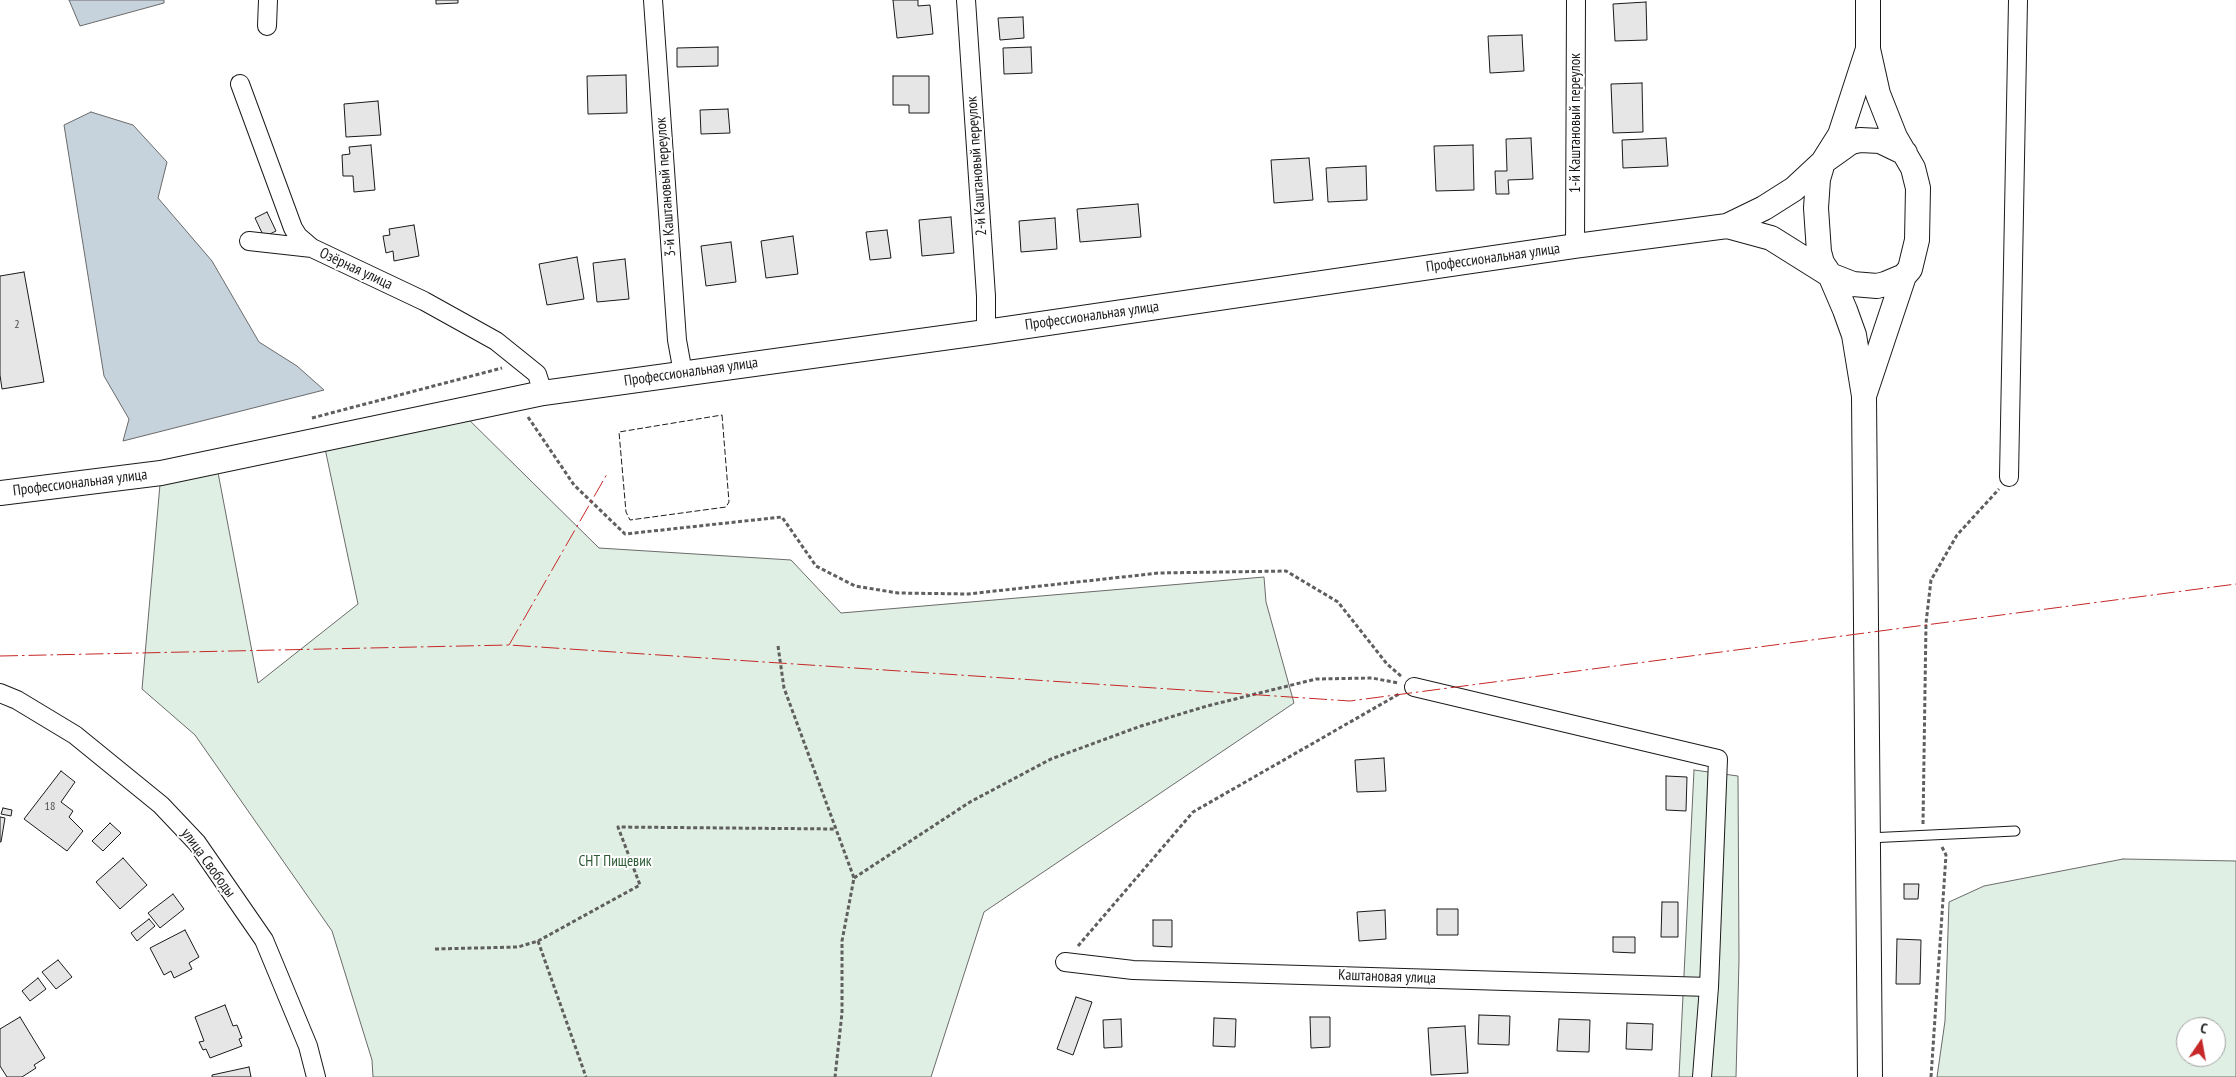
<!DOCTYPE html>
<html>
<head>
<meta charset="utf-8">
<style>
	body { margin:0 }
	#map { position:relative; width:2236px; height:1077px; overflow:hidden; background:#fff; font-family:"PT Sans Narrow",sans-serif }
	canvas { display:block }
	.north { position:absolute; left:2176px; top:1017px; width:50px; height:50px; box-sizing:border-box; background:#fff; border:1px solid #a3a3a3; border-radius:50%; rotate:12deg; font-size:14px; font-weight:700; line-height:20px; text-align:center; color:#1a1a1a }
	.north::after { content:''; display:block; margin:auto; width:18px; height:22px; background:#c62828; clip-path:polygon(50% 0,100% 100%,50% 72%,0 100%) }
</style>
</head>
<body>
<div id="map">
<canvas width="2236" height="1077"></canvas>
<div class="north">С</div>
</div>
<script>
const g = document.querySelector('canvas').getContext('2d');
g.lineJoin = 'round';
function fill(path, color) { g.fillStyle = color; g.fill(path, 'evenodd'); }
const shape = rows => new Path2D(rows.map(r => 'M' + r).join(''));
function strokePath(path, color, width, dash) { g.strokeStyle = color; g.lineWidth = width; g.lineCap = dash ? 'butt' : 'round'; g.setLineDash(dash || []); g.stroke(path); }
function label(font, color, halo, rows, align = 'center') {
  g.font = font + ' "PT Sans Narrow",sans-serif'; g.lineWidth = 4; g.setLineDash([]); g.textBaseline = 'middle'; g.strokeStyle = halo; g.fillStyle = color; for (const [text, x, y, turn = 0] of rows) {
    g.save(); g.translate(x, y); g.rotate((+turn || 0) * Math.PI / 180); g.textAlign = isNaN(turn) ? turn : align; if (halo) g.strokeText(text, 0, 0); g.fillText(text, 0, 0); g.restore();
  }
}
const green = shape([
	[458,409,599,548,791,560,841,613,1264,577,1266,602,1294,703,984,912,931,1077,373,1077,372,1060,332,931,195,735,142,689,161,473,216,462,258,683,358,604,323,439,458,409],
	[1694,770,1738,776,1739,960,1736,1077,1679,1077,1694,770],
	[2123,859,2236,861,2236,1077,1937,1077,1945,1021,1949,902,1984,886,2123,859],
	[2186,1027,2216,1027,2216,1057,2186,1057,2186,1027]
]);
const water = shape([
	[69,0,164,0,164,3,80,26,69,0],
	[91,112,133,125,167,162,158,198,212,261,259,342,297,366,324,390,123,441,129,419,104,376,64,125,91,112]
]);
const building = shape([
	[436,0,458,0,458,3,436,4,436,0],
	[893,0,918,0,918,6,930,5,933,34,897,38,893,0],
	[1646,2,1647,40,1615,41,1613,4,1646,2],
	[1023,17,1024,38,1000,40,998,18,1023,17],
	[1522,35,1524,71,1490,73,1488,36,1522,35],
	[718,47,718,66,677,67,677,48,718,47],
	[1031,47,1032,73,1004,74,1003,48,1031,47],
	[626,75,627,113,588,114,587,76,626,75],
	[893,76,929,76,929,113,909,113,909,105,893,105,893,76],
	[1642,83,1643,132,1613,133,1611,84,1642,83],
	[378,101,381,135,346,137,344,104,378,101],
	[728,109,730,133,701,134,700,110,728,109],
	[1531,138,1533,179,1508,180,1509,194,1496,194,1495,171,1507,171,1506,139,1531,138],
	[1666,138,1668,166,1623,168,1622,140,1666,138],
	[371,145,375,190,354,192,353,176,343,176,342,155,350,154,349,147,371,145],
	[1473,145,1474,190,1436,191,1434,146,1473,145],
	[1309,158,1313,200,1274,203,1271,160,1309,158],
	[1366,166,1367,200,1328,202,1326,168,1366,166],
	[1138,204,1141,237,1080,242,1077,209,1138,204],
	[267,212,276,231,264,237,255,218,267,212],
	[951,217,954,253,922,256,919,220,951,217],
	[1055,218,1057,249,1021,252,1019,221,1055,218],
	[414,225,419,256,394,261,393,251,386,253,383,236,390,235,389,229,414,225],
	[887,230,891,258,870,260,866,232,887,230],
	[793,236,798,274,766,278,761,241,793,236],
	[731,242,736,282,706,286,701,246,731,242],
	[577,257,584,299,547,305,539,264,577,257],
	[625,259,629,299,597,302,593,263,625,259],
	[24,272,44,382,2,389,0,375,0,276,24,272],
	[1384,758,1386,791,1357,792,1355,760,1384,758],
	[61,771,75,782,61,802,73,811,69,817,83,831,67,851,24,819,61,771],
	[1666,776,1687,777,1686,811,1666,810,1666,776],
	[3,808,12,810,11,816,1,814,3,808],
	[0,817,5,818,1,842,0,842,0,817],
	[110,823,121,833,103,851,92,841,110,823],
	[123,858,147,885,120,909,96,882,123,858],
	[1904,884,1919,884,1918,899,1904,899,1904,884],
	[173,894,184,909,160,928,148,913,173,894],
	[1662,902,1678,902,1678,937,1661,937,1662,902],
	[1437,909,1458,909,1458,935,1437,935,1437,909],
	[1385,910,1386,939,1359,941,1357,912,1385,910],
	[149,919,155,926,137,941,131,933,149,919],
	[1153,920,1172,920,1172,947,1153,946,1153,920],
	[185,930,199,957,189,963,192,969,174,978,171,971,164,975,150,948,185,930],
	[1613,937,1635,937,1635,953,1613,952,1613,937],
	[1897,939,1921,940,1920,984,1896,984,1897,939],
	[58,960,72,977,56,989,42,972,58,960],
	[38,978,46,989,30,1001,22,991,38,978],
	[1076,997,1092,1002,1073,1055,1057,1049,1076,997],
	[225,1005,233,1026,237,1025,242,1038,239,1039,242,1046,210,1058,206,1049,203,1050,199,1042,204,1041,195,1017,225,1005],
	[1479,1015,1510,1016,1509,1045,1478,1044,1479,1015],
	[20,1017,45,1058,34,1065,36,1068,22,1077,7,1077,0,1066,0,1029,20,1017],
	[1310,1017,1330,1017,1330,1047,1311,1048,1310,1017],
	[1214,1018,1236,1019,1235,1047,1213,1046,1214,1018],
	[1121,1019,1122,1047,1104,1048,1103,1020,1121,1019],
	[1559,1019,1590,1020,1589,1052,1557,1051,1559,1019],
	[1627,1023,1653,1024,1652,1050,1626,1049,1627,1023],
	[1465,1026,1468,1073,1431,1075,1428,1028,1465,1026],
	[249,1067,251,1077,212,1077,212,1075,249,1067]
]);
const path = shape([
	[528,417,574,485,625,534,782,517,816,566,855,586,898,593,968,594,1159,573,1286,571,1338,602,1387,664,1402,677],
	[312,418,502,368],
	[778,646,784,688,854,878,842,941,842,1013,835,1077],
	[1923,824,1926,623,1931,580,1957,535,1999,489],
	[854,878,970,802,1051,759,1141,726,1207,706,1316,679,1372,678,1398,683],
	[538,941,586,1077],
	[1078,946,1193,812,1399,694],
	[435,949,518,947,538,941,640,885,618,827,836,829],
	[1931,1077,1946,855,1942,847]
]);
const lane = shape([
	[1868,838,2015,831]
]);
const street = shape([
	[653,0,677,340,683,373],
	[966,0,986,296,986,332],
	[267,26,268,0],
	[240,84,293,228,298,236,312,248,424,301,496,341,537,374,543,393],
	[249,241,312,248],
	[1575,246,1576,0],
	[2009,477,2018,0],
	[1414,687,1718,759,1709,987,1702,1077],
	[0,693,17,700,75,735,161,805,197,843,264,940,308,1046,316,1077],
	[1065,962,1133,970,1709,987]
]);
const secondary = shape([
	[1868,49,1840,135,1823,162,1818,179,1816,208,1819,252,1822,263,1830,275,1845,310,1854,335,1864,396,1870,1077],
	[1727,226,1771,238,1830,275,1853,284,1877,286,1885,284,1904,276,1910,269,1917,240,1918,188,1913,168,1895,137,1878,94,1868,49,1868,0],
	[1865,393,1904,276],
	[0,493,161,473,543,393,986,332,1575,246,1727,226,1764,208,1794,189,1823,162,1851,142,1860,140,1880,141,1905,153]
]);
const fence = shape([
	[722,415,729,502,726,507,630,520,626,512,619,432,722,415]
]);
const power = shape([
	[509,645,607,474],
	[0,656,509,645,1350,701,2236,584]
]);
const numberNames = [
	["2",17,325],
	["18",50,807]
];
const streetNames = [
	["1-й Каштановый переулок",1576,123,-90],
	["2-й Каштановый переулок",977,166,-94],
	["3-й Каштановый переулок",666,187,-94],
	["Профессиональная улица",1493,258,-8],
	["Озёрная улица",356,269,25],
	["Профессиональная улица",1092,316,-8],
	["Профессиональная улица",691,372,-8],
	["Профессиональная улица",80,483,-7],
	["улица Свободы",208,863,54],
	["Каштановая улица",1387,977,2]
];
const parkNames = [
	["СНТ Пищевик",615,862]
];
fill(green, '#e0efe3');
strokePath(green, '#6a6a6a', 1);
fill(water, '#c6d2dc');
strokePath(water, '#6a6a6a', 1);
fill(building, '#e6e6e6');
strokePath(building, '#1a1a1a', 1);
strokePath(lane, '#1a1a1a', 11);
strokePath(street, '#1a1a1a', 20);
strokePath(secondary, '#1a1a1a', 26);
strokePath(path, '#5f5f5f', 3, [4, 2.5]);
strokePath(lane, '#fff', 9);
strokePath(street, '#fff', 18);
strokePath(secondary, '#fff', 24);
strokePath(fence, '#1a1a1a', 1, [6, 2.5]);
strokePath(power, '#c62828', 1, [18, 4, 2.5, 4]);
label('12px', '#4d4d4d', null, numberNames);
label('15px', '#1a1a1a', '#fff', streetNames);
label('15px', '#2b5a34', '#fff', parkNames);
</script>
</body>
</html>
